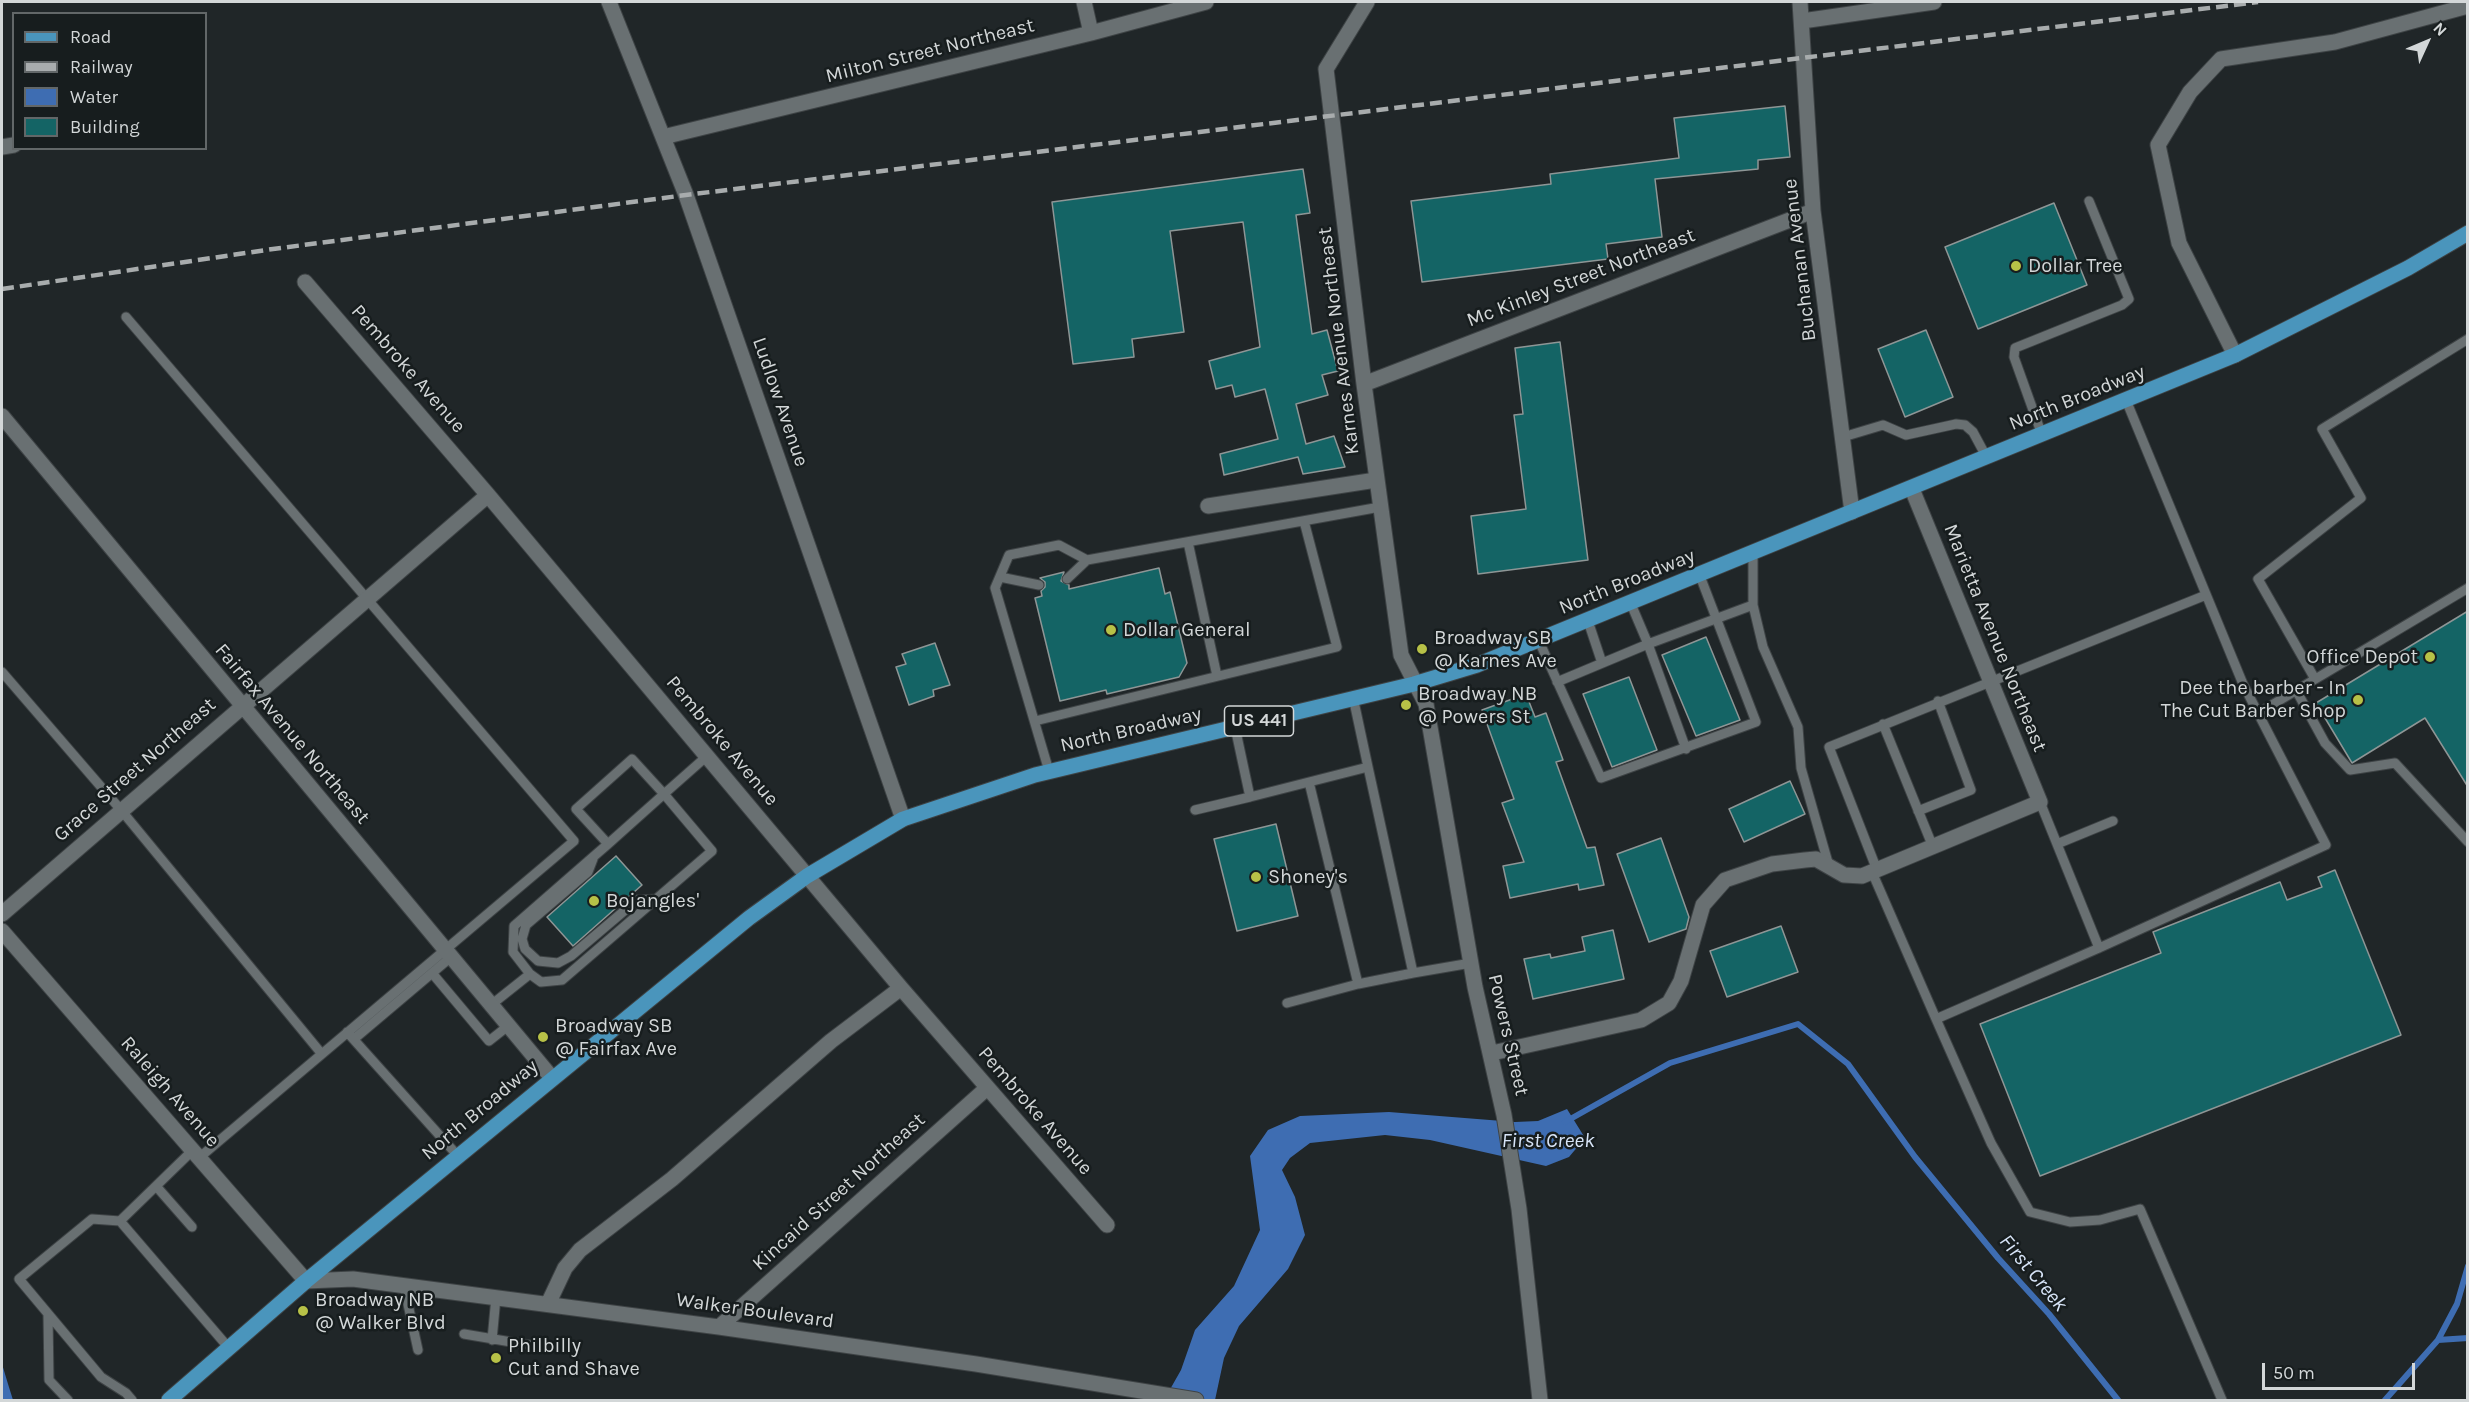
<!DOCTYPE html>
<html>
<head>
<meta charset="utf-8">
<style>
	body { margin:0 }
	#map { position:relative; width:2469px; height:1402px; overflow:hidden; background:#202628; font-family:Karla,sans-serif }
	canvas { display:block }
	.frame { position:absolute; inset:0; border:3px solid #d3d7d8; pointer-events:none }
	.legend { position:absolute; left:12px; top:12px; width:195px; height:138px; box-sizing:border-box; background:#171d1e; border:2px solid #626768; margin:0; padding:8px 10px; list-style:none; font-size:18px; color:#d3d7d8 }
	.legend li { display:flex; align-items:center; gap:12px; height:30px }
	.legend b { width:30px; border:2px solid #626768 }
	.north { position:absolute; left:2397px; top:12px; width:60px; height:60px; -webkit-text-stroke:4px #171d1e; paint-order:stroke; rotate:46deg; font-size:16px; font-weight:700; line-height:24px; text-align:center; color:#d3d7d8 }
	.north::after { content:''; display:block; margin:auto; width:21px; height:27px; background:#d3d7d8; clip-path:polygon(50% 0,100% 100%,50% 72%,0 100%) }
	.scale { position:absolute; left:2262px; top:1363px; width:153px; height:27px; box-sizing:border-box; border:3px solid #d3d7d8; border-top:0; padding-left:8px; font-size:18px; line-height:21px; white-space:nowrap; color:#d3d7d8; -webkit-text-stroke:4px #171d1e; paint-order:stroke }
</style>
</head>
<body>
<div id="map">
<canvas width="2469" height="1402"></canvas>
<div class="frame"></div>
<ul class="legend">
<li><b style="height:8px;background:#4a95bc"></b>Road</li>
<li><b style="height:8px;background:#a8acad"></b>Railway</li>
<li><b style="height:16px;background:#3e6db2"></b>Water</li>
<li><b style="height:16px;background:#146465"></b>Building</li>
</ul>
<div class="north">N</div>
<div class="scale">50 m</div>
</div>
<script>
const g = document.querySelector('canvas').getContext('2d');
g.lineJoin = 'round';
function fill(path, color) { g.fillStyle = color; g.fill(path, 'evenodd'); }
const shape = rows => new Path2D(rows.map(r => 'M' + r).join(''));
function strokePath(path, color, width, dash) { g.strokeStyle = color; g.lineWidth = width; g.lineCap = dash ? 'butt' : 'round'; g.setLineDash(dash || []); g.stroke(path); }
function label(font, color, halo, rows, align = 'center') {
  g.font = font + ' Karla,sans-serif'; g.lineWidth = 5; g.setLineDash([]); g.textBaseline = 'middle'; g.strokeStyle = halo; g.fillStyle = color; for (const [text, x, y, turn = 0] of rows) {
    g.save(); g.translate(x, y); g.rotate((+turn || 0) * Math.PI / 180); g.textAlign = isNaN(turn) ? turn : align; if (halo) g.strokeText(text, 0, 0); g.fillText(text, 0, 0); g.restore();
  }
}
const water = shape([
	[1567,1109,1585,1138,1569,1157,1546,1166,1430,1140,1385,1135,1310,1143,1290,1158,1282,1170,1295,1197,1305,1235,1288,1269,1239,1326,1224,1358,1215,1400,1164,1400,1181,1370,1195,1330,1234,1286,1260,1230,1250,1156,1268,1130,1300,1116,1389,1112,1515,1122,1538,1121],
	[2,1364,8,1384,13,1400,2,1400]
]);
const stream = shape([
	[1565,1122,1670,1063,1798,1024,1848,1064,1915,1157,1998,1258,2049,1314,2118,1400],
	[2438,1340,2468,1338],
	[2385,1400,2438,1340,2457,1304,2468,1266]
]);
const building = shape([
	[1785,106,1790,157,1758,160,1758,169,1655,179,1662,237,1606,244,1608,259,1422,282,1411,201,1551,184,1550,174,1679,158,1674,118,1785,106],
	[1303,169,1310,213,1296,215,1312,334,1327,330,1338,371,1322,375,1328,395,1296,404,1306,444,1334,436,1345,467,1303,474,1298,457,1224,475,1220,454,1278,439,1265,389,1235,397,1232,385,1216,389,1209,361,1260,347,1243,222,1170,231,1184,332,1132,339,1134,357,1073,364,1052,202,1303,169],
	[2054,203,2087,285,1978,329,1945,247,2054,203],
	[1926,330,1953,397,1905,417,1878,349,1926,330],
	[1560,342,1588,560,1478,574,1471,516,1526,509,1514,415,1523,414,1515,348,1560,342],
	[1159,568,1165,594,1170,592,1187,663,1179,677,1107,694,1106,690,1060,701,1035,598,1042,596,1041,591,1045,587,1045,582,1040,578,1064,572,1061,581,1069,585,1069,589,1159,568],
	[2468,611,2468,787,2425,718,2352,763,2316,703,2468,611],
	[1706,637,1740,720,1696,736,1662,655,1706,637],
	[935,643,950,685,933,690,934,696,909,705,896,667,906,664,902,654,935,643],
	[1629,677,1657,750,1612,767,1583,694,1629,677],
	[1526,694,1535,717,1546,713,1563,760,1556,762,1587,848,1595,847,1604,885,1579,890,1578,884,1510,898,1503,866,1524,862,1502,803,1514,799,1482,710,1526,694],
	[1790,781,1805,814,1744,842,1729,809,1790,781],
	[1276,824,1298,916,1237,931,1214,839,1276,824],
	[1661,838,1689,917,1686,929,1649,942,1617,854,1661,838],
	[616,856,642,885,573,946,547,917,616,856],
	[2335,870,2401,1035,2040,1176,1980,1024,2161,953,2153,932,2280,882,2287,900,2322,887,2318,877,2335,870],
	[1781,926,1798,972,1727,997,1710,951,1781,926],
	[1613,930,1624,979,1533,999,1524,959,1550,954,1551,958,1585,951,1582,937,1613,930]
]);
const service = shape([
	[126,317,574,841,200,1157],
	[2126,400,2243,684,2326,845,2099,948,1936,1019,1991,1143,2030,1212,2070,1222,2100,1220,2140,1209,2222,1400],
	[2042,435,2014,357,2015,348,2122,305,2129,299,2089,201],
	[1843,437,1883,425,1906,435,1956,424,1965,425,1973,432,1987,458],
	[1188,542,1217,676],
	[1000,577,1039,585],
	[1067,579,1087,560],
	[1753,605,1763,647,1798,727,1801,768,1829,866],
	[1588,621,1602,663],
	[1539,641,1601,778,1756,722,1700,576],
	[2,672,121,810,321,1053],
	[2315,679,2258,579,2361,498,2322,429,2468,339],
	[1557,682,1648,644,1631,604],
	[2296,690,2325,743,2350,770,2395,763,2468,842],
	[1353,697,1368,767],
	[2260,712,2468,588],
	[1035,721,1337,647,1304,521],
	[1883,724,1933,847],
	[1686,749,1648,644,1753,605,1753,553],
	[1049,771,995,588,1009,555,1059,545,1087,560,1380,507],
	[1309,782,1358,984,1413,973],
	[1250,797,1368,767,1413,973,1471,963],
	[2040,802,2099,948],
	[1195,810,1250,797,1235,727],
	[1918,811,1971,790,1938,701],
	[608,844,576,809,632,759,664,794,712,851,562,980,541,982,530,974,513,952,514,926,593,857,608,844,664,794,707,756],
	[2057,844,2113,821],
	[593,859,588,872,526,925,522,939,525,949,538,961,558,963,571,956,637,900,658,899],
	[1877,870,1829,747,2206,595],
	[1872,872,1936,1019],
	[432,973,489,1041,508,1026],
	[1287,1003,1358,984],
	[491,1005,530,974],
	[347,1032,458,1156],
	[354,1039,451,957],
	[193,1150,120,1221,228,1347],
	[156,1186,192,1227],
	[120,1221,92,1219,19,1279,101,1377,126,1393,132,1400],
	[404,1286,418,1350],
	[48,1315,49,1380,68,1400],
	[464,1334,535,1346],
	[492,1340,496,1297]
]);
const minor = shape([
	[609,2,686,195,903,819],
	[1084,2,1091,33],
	[1367,2,1326,69,1364,384,1401,655,1426,704,1475,987,1504,1115,1519,1209,1540,1400],
	[1800,2,1813,211,1852,512],
	[1802,21,1934,2],
	[663,137,1091,33,1206,2],
	[2,147,14,145],
	[305,282,488,495,901,988,1107,1225],
	[2235,355,2179,243,2158,145,2190,92,2221,59,2335,42,2468,6],
	[1364,384,1813,211],
	[2,416,552,1078],
	[1208,506,1376,480],
	[2,914,488,495],
	[2,931,306,1281,353,1279,719,1327,976,1364,1196,1400],
	[1492,1053,1641,1020,1669,1003,1681,981,1703,905,1725,880,1772,864,1805,860,1816,859,1844,875,1862,876,2040,802,1912,489],
	[548,1304,565,1268,580,1250,672,1179,831,1041,901,988],
	[719,1327,987,1088]
]);
const primary = shape([
	[169,1400,306,1281,749,918,807,876,903,819,1035,775,1414,684,1477,665,2235,355,2408,268,2468,233]
]);
const rail = shape([
	[2,289,273,249,686,195,2258,2]
]);
const markers = [
	[2016,266,6,"#b7c147"],
	[1111,630,6,"#b7c147"],
	[1422,649,6,"#b7c147"],
	[2430,657,6,"#b7c147"],
	[2358,700,6,"#b7c147"],
	[1406,705,6,"#b7c147"],
	[1256,877,6,"#b7c147"],
	[594,901,6,"#b7c147"],
	[543,1037,6,"#b7c147"],
	[303,1311,6,"#b7c147"],
	[496,1358,6,"#b7c147"]
];
const shields = [
	[1259,721,69]
];
const shieldNames = [
	["US 441",1259,721]
];
const streetNames = [
	["Milton Street Northeast",930,51,-14],
	["Buchanan Avenue",1800,260,-97],
	["Mc Kinley Street Northeast",1581,278,-21],
	["Karnes Avenue Northeast",1339,341,-97],
	["Pembroke Avenue",408,369,49],
	["North Broadway",2077,398,-22],
	["Ludlow Avenue",780,402,71],
	["North Broadway",1627,582,-22],
	["Marietta Avenue Northeast",1995,638,68],
	["North Broadway",1131,730,-13],
	["Fairfax Avenue Northeast",292,734,50],
	["Pembroke Avenue",722,741,50],
	["Grace Street Northeast",135,770,-41],
	["Powers Street",1508,1035,77],
	["Raleigh Avenue",170,1092,49],
	["North Broadway",480,1110,-40],
	["Pembroke Avenue",1035,1111,49],
	["Kincaid Street Northeast",839,1192,-42],
	["Walker Boulevard",755,1311,8]
];
const poiNames = [
	["Dollar Tree",2028,266],
	["Dollar General",1123,630],
	["Broadway SB",1434,638],
	["@ Karnes Ave",1434,661],
	["Office Depot",2418,657,"right"],
	["Dee the barber - In",2346,688,"right"],
	["The Cut Barber Shop",2346,711,"right"],
	["Broadway NB",1418,694],
	["@ Powers St",1418,717],
	["Shoney's",1268,877],
	["Bojangles'",606,901],
	["Broadway SB",555,1026],
	["@ Fairfax Ave",555,1049],
	["Broadway NB",315,1300],
	["@ Walker Blvd",315,1323],
	["Philbilly",508,1346],
	["Cut and Shave",508,1369]
];
const waterNames = [
	["First Creek",1548,1141],
	["First Creek",2033,1273,50]
];
fill(water, '#3e6db2');
strokePath(stream, '#3e6db2', 6);
fill(building, '#146465');
strokePath(building, '#8e9696', 1.5);
strokePath(service, '#3e4345', 11);
strokePath(minor, '#3e4345', 17);
strokePath(primary, '#3e4345', 17);
strokePath(service, '#697072', 9);
strokePath(minor, '#697072', 15);
strokePath(primary, '#4a95bc', 15);
strokePath(rail, '#a8acad', 4.5, [12, 6]);
for (const [x, y, r, color] of markers) { const dot = new Path2D(); dot.arc(x, y, r, 0, 2 * Math.PI); g.fillStyle = color; g.fill(dot); strokePath(dot, '#171d1e', 2); }
for (const [x, y, w] of shields) { const box = new Path2D(); box.roundRect(x - w / 2, y - 15, w, 30, 4.5); g.fillStyle = '#171d1e'; g.fill(box); strokePath(box, '#d3d7d8', 1.5); }
label('bold 18px', '#d3d7d8', null, shieldNames);
label('20px', '#d3d7d8', '#171d1e', streetNames);
label('20px', '#d3d7d8', '#171d1e', poiNames, 'left');
label('italic 21px', '#d8e5f8', '#171d1e', waterNames);
</script>
</body>
</html>
